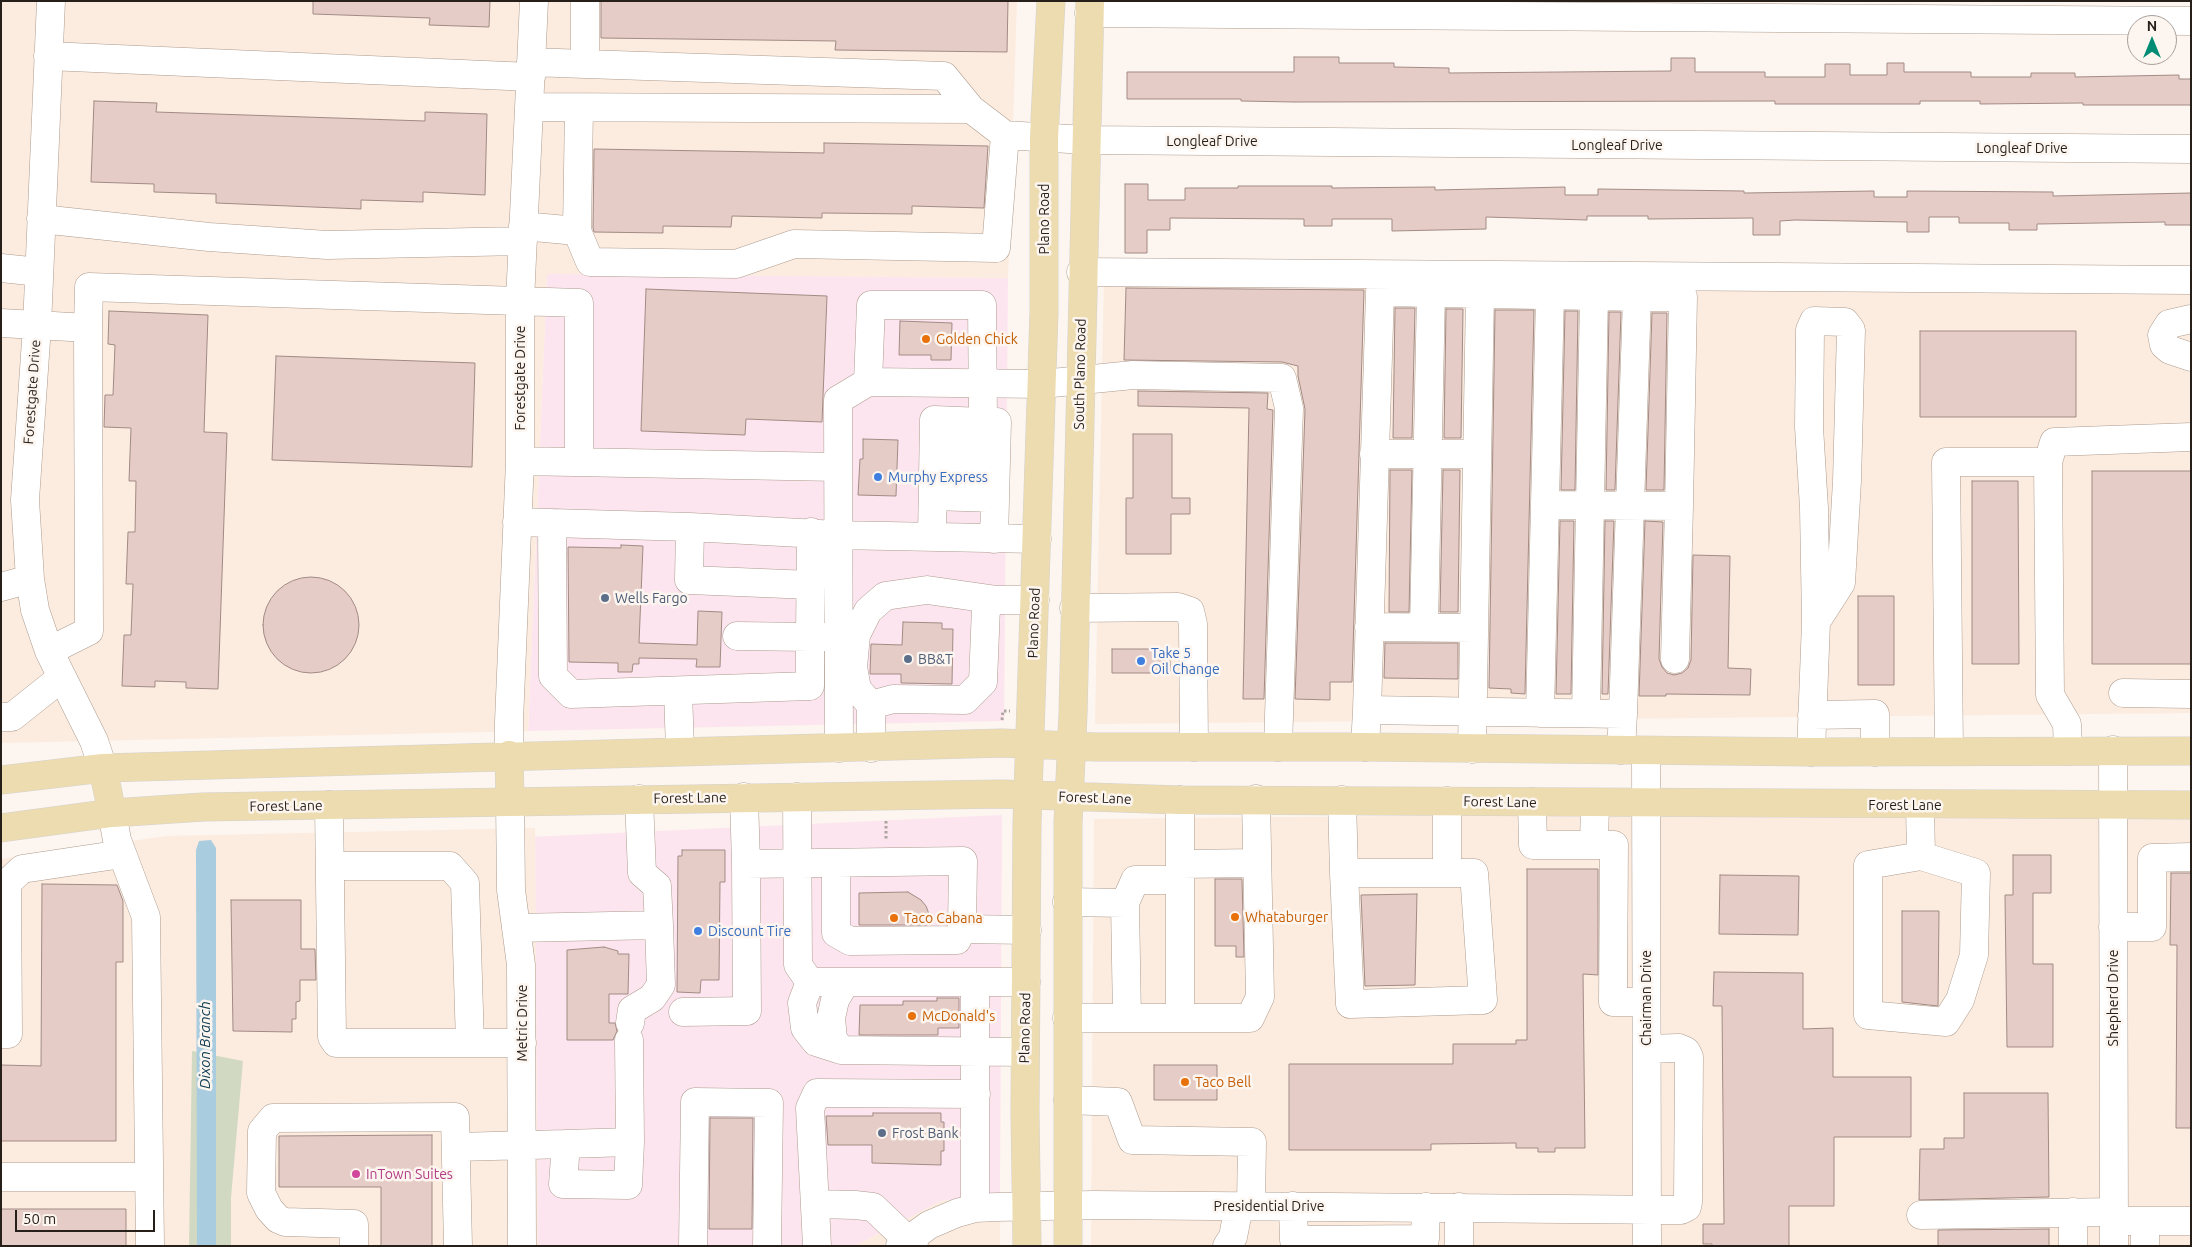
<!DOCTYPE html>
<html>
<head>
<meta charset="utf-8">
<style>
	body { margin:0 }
	#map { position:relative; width:2192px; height:1247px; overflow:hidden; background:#fdf5ef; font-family:Ubuntu,sans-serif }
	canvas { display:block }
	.frame { position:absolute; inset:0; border:2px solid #261f1a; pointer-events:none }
	.north { position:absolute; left:2127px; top:15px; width:50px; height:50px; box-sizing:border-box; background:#fdf5ef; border:1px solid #a79f9a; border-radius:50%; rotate:0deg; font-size:14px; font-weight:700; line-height:20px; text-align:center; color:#261f1a }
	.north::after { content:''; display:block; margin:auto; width:18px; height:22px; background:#008c75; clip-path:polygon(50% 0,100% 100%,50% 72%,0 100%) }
	.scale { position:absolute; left:15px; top:1210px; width:140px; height:22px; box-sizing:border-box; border:2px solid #261f1a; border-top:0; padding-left:6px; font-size:15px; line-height:18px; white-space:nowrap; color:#261f1a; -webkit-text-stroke:4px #fdf5ef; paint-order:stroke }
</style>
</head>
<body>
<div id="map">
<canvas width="2192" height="1247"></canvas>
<div class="frame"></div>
<div class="north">N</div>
<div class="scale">50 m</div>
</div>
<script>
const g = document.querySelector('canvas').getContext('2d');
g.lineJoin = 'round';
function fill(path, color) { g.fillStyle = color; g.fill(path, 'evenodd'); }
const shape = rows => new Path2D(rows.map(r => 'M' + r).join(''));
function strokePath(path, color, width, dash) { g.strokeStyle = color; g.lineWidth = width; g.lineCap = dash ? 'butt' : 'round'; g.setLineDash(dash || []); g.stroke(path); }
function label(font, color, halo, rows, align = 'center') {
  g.font = font + ' Ubuntu,sans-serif'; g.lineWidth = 5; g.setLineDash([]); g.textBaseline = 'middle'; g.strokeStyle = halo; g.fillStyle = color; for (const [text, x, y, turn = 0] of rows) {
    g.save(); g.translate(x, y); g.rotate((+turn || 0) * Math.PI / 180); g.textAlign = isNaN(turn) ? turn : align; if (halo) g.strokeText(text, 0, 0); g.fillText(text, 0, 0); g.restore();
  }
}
const commercial = shape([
	[547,273,1008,278,1004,721,528,731],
	[1002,815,1000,1196,941,1201,855,1246,537,1246,530,837]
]);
const built = shape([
	[1,1,1017,1,1008,278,547,274,528,731,1,743],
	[1104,277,2191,285,2191,713,1095,724],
	[2191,808,2191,1246,1091,1246,1094,819],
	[535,828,538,1246,1,1246,1,859,167,836],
	[1000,1196,1000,1246,855,1246,941,1201]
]);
const green = shape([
	[192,1051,243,1061,231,1198,231,1246,189,1246]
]);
const water = shape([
	[211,840,216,848,216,1246,197,1246,196,850,199,841]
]);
const building = shape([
	[313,1,490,1,489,27,429,25,430,18,313,14,313,1],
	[601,1,1008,1,1007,52,835,50,836,41,601,38,601,1],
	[1294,57,1339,57,1339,63,1394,63,1394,67,1449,68,1449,73,1671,71,1671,58,1695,58,1695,72,1765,72,1765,77,1825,77,1825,64,1850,64,1850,75,1887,75,1887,63,1904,63,1904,72,1971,72,1971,77,2031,77,2031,73,2075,73,2075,77,2179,75,2179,79,2191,79,2191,105,2083,105,2083,103,1980,104,1980,101,1920,101,1920,104,1775,104,1775,101,1294,102,1241,101,1241,99,1127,99,1127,72,1294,72,1294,57],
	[94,101,157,103,156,112,425,121,425,112,487,114,485,195,423,192,423,202,361,200,361,209,216,203,216,194,154,192,154,184,91,182,94,101],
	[824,143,988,146,984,208,912,206,912,214,822,213,822,218,732,216,731,227,663,226,663,233,594,232,593,228,594,149,824,153,824,143],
	[1125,184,1148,184,1148,200,1185,200,1185,188,1238,188,1238,186,1332,186,1332,188,1435,187,1435,190,1565,187,1565,195,1598,195,1598,189,1744,191,1744,193,1874,191,1874,197,1907,197,1907,191,2053,192,2053,196,2191,193,2191,225,2165,225,2165,222,2037,224,2037,230,2009,230,2009,223,1959,223,1959,217,1929,217,1929,232,1907,232,1907,222,1795,220,1780,221,1780,235,1753,235,1753,218,1648,219,1648,216,1587,216,1587,220,1486,217,1486,229,1392,231,1392,219,1332,219,1332,226,1304,226,1304,219,1170,218,1170,230,1147,230,1147,253,1125,253,1125,184],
	[1126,288,1364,290,1352,682,1330,682,1330,700,1295,699,1305,409,1298,376,1298,366,1282,362,1124,360,1126,288],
	[646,289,827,296,822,422,746,419,745,435,641,431,646,289],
	[1395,308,1415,308,1412,438,1393,438,1395,308],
	[1446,309,1463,309,1461,438,1444,438,1446,309],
	[1495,310,1534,310,1525,694,1511,693,1511,689,1489,688,1495,310],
	[109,311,208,315,204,432,227,433,218,689,186,688,186,682,155,681,155,687,122,686,124,635,131,635,133,584,126,584,128,532,135,532,136,481,129,481,131,428,104,427,105,395,113,395,115,345,108,344,109,311],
	[1565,311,1578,311,1575,490,1561,490,1565,311],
	[1609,312,1621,312,1615,490,1606,490,1609,312],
	[1652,313,1667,313,1664,490,1646,490,1652,313],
	[900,321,952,323,951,360,931,360,931,355,899,355,900,321],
	[1920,331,2076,331,2076,417,1920,417,1920,331],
	[276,356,475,363,472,467,272,460,276,356],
	[1138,391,1268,393,1267,409,1273,410,1264,699,1243,699,1249,408,1138,406,1138,391],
	[1133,434,1172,434,1172,498,1190,498,1190,514,1171,514,1171,554,1126,554,1126,498,1133,498,1133,434],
	[863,439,898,440,896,496,858,495,860,459,863,459,863,439],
	[1390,470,1412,470,1409,612,1389,612,1390,470],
	[1443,470,1460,470,1458,612,1440,612,1443,470],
	[2092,471,2191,471,2191,664,2092,664,2092,471],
	[1972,481,2018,481,2019,664,1972,664,1972,481],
	[1560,521,1574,521,1571,694,1556,694,1560,521],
	[1605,521,1614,521,1608,694,1602,694,1605,521],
	[1645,521,1663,522,1659,659,1662,667,1667,673,1674,675,1682,673,1688,668,1691,660,1693,555,1730,556,1728,668,1751,669,1750,695,1666,694,1666,696,1639,696,1645,521],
	[621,545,643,546,639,643,697,645,698,611,722,612,720,667,696,667,697,659,639,658,639,664,633,664,632,672,618,672,618,663,569,662,568,547,621,548,621,545],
	'263 625a48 48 0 1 1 96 0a48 48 0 1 1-96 0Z',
	[1858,596,1894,596,1894,685,1858,685,1858,596],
	[903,622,942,623,942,629,953,629,952,684,901,683,901,674,870,674,871,644,902,645,903,622],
	[1385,643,1458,643,1458,679,1384,678,1385,643],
	[1112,649,1170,649,1170,673,1112,673,1112,649],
	[682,850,725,850,725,882,720,882,719,980,701,980,700,993,677,992,678,856,682,856,682,850],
	[2013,855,2051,855,2051,893,2033,893,2033,964,2053,964,2053,1047,2007,1047,2005,895,2013,895,2013,855],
	[1527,869,1598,869,1598,975,1583,974,1585,1148,1555,1148,1555,1152,1538,1152,1538,1148,1516,1148,1516,1143,1431,1144,1431,1150,1289,1150,1289,1064,1453,1064,1453,1044,1516,1044,1516,1040,1527,1040,1527,869],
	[2171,873,2191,873,2191,1128,2176,1128,2177,945,2170,945,2171,873],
	[1720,875,1799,876,1798,935,1719,934,1720,875],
	[1215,879,1242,879,1244,957,1236,957,1236,946,1215,946,1215,879],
	[42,884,117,885,123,901,123,962,116,962,116,1141,1,1141,1,1065,41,1066,42,884],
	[908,892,921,900,926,906,929,914,930,922,927,925,859,925,859,893,908,892],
	[1417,894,1415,985,1365,986,1361,895,1417,894],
	[231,900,301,900,301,949,315,949,316,980,300,980,300,1001,296,1002,296,1019,292,1019,292,1032,233,1031,231,900],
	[1902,911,1939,911,1938,1006,1902,1002,1902,911],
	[604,947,618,951,618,954,629,954,628,994,609,994,609,1023,615,1023,617,1031,613,1040,567,1040,567,950,604,947],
	[1714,972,1803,973,1803,1029,1833,1028,1833,1077,1911,1077,1911,1137,1834,1137,1834,1206,1789,1206,1789,1246,1712,1246,1712,1244,1703,1244,1703,1224,1724,1224,1722,1006,1713,1006,1714,972],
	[937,998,959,998,959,1028,938,1028,938,1035,859,1035,860,1005,903,1005,903,1001,937,1001,937,998],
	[1154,1065,1217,1065,1217,1100,1154,1100,1154,1065],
	[1964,1093,2048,1093,2049,1197,1919,1200,1920,1149,1944,1149,1944,1138,1964,1138,1964,1093],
	[873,1113,941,1113,941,1122,944,1122,944,1151,941,1151,941,1165,872,1163,872,1145,828,1145,826,1116,873,1116,873,1113],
	[710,1118,753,1118,752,1229,709,1229,710,1118],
	[432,1135,432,1246,381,1246,381,1187,279,1187,279,1136,432,1135],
	[1,1209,126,1209,126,1246,1,1246,1,1209],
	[2049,1229,2049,1246,1938,1246,1938,1230,2049,1229]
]);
const path = shape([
	[1002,720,1003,711,1010,711],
	[886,821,886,840]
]);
const minor = shape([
	[51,1,37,326,25,500,30,579,35,610,49,651,94,741,103,768],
	[1089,13,2191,21],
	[48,56,531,77],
	[531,62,585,64,585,1],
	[585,64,944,76,971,109],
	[529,107,971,109,1005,135,1085,140,2191,149],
	[41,219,209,237,327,245,523,241],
	[523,226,577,231,579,108],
	[577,231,590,262,736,264,794,244,996,248,1005,135],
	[1,268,39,272],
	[1081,272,2191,280],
	[1637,297,1683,297,1679,506],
	[2191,319,2169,324,2162,335,2164,345,2170,350,2191,357],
	[1,323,88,328,89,287,579,303,579,462],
	[868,382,871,305,982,305,983,422,997,422,994,539],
	[934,443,996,445],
	[1374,454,1477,454],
	[520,461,838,467],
	[2048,462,2054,442,2191,437],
	[933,471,995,473],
	[933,496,995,498],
	[1545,505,1679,506,1675,659],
	[517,522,690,527,837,535,1037,539],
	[552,523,553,676,571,694,810,686,810,637,838,637],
	[690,527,689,580,811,585],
	[932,537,934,420,983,422],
	[1,587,30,579],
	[1074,608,1178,607,1190,611,1193,624,1194,747],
	[1369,627,1474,628],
	[1424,627,1431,293],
	[737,636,810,637,811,532],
	[49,651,89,631,88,328],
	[678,691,680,750],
	[2123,693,2191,694],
	[871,705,857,689,853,667,856,635,868,611,885,596,927,590,997,600],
	[1367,710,1380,292,1594,296,1637,297,1623,714],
	[1540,713,1550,295],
	[1586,713,1594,296],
	[1812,715,1875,714,1875,752],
	[1,717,12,717,61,678],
	[1365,747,1367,710,1623,714,1621,750],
	[839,748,838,400,868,382,1042,384,1133,375,1282,378,1289,408,1278,747],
	[871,748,871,705,893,699,965,700,983,682,986,607,997,600,1035,600],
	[1472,749,1480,294],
	[2113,750,2114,1246],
	[1646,751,1647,1246],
	[1949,751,1946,462,2048,462,2050,695,2067,724,2068,751],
	[1811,752,1816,622,1814,508,1809,427,1810,330,1814,321,1845,322,1851,330,1847,481,1841,583,1816,622],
	[509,755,509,721,520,461,520,301,534,1],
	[744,797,746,864,963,861,962,929,1027,930],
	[797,797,798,965,810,982,1026,982],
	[1180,800,1180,1018],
	[1342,800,1344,873,1447,873,1447,801],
	[510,802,511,890,521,965,522,1246],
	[1532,802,1533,845,1594,845],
	[1595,803,1594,845,1614,845,1613,1002,1646,1002],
	[329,805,332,1037,336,1043,522,1043],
	[1920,805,1921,856,1868,865,1868,1015,1946,1022,1960,1000,1974,955,1976,873,1921,856],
	[112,813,117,840,146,917,150,1246],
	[836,864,836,933,850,941,957,940,962,929],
	[1181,864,1257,863],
	[330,866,450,866,465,883,470,1043],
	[1344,873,1350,1004,1483,1000,1474,873,1447,873],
	[1067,902,1125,903,1135,880,1180,880],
	[1125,903,1127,1018],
	[2113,927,2152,927,2152,858,2191,857],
	[516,928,659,925,657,886,642,873,639,799],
	[810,982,802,1003,805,1028,816,1042,841,1050,1025,1052],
	[975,983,975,1208],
	[683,1012,747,1011,746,864],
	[1067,1018,1250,1018,1260,997,1256,799],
	[630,1023,632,1010,652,998,661,985,659,925],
	[1,1034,8,1034,7,883,22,869,122,854],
	[629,1040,630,1142],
	[841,1050,833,1039,831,1018,835,1000,845,983],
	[1068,1100,1118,1102,1132,1140,1252,1142,1251,1206],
	[457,1147,566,1144,563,1184,628,1185,630,1142,566,1144],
	[1,1177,149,1177],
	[815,1204,855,1205,873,1207,914,1246],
	[1293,1206,1294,1240,1425,1239,1426,1207],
	[1459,1207,1459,1246],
	[2073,1212,2073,1246],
	[1921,1215,2115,1212],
	[2114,1221,2191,1221],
	[354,1246,354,1224,285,1222,278,1219,269,1209,261,1193,262,1131,273,1118,455,1117,458,1246],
	[693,1246,695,1102,769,1103,767,1246],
	[817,1246,810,1108,817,1093,976,1094],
	[900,1246,929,1225,957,1213,975,1208,997,1207,1093,1205,1681,1210,1687,1207,1688,1202,1689,1057,1686,1051,1679,1048,1647,1049],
	[1227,1246,1233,1237,1239,1206],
	[2145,1246,2145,1221]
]);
const major = shape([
	[509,755,510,802],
	[103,768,112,813],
	[1,780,103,768,1002,743,1096,747,1365,747,1811,752,2191,751],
	[1,828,112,813,203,807,1001,794,1180,800,2191,805],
	[1027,1246,1025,1111,1027,823,1044,312,1044,138,1051,1],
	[1068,1246,1068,823,1073,714,1090,1]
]);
const markers = [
	[926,339,5,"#e8710a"],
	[878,477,5,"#3f7fe0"],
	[605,598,5,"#5c6f8a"],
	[908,659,5,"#5c6f8a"],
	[1141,661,5,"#3f7fe0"],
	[1235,917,5,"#e8710a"],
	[894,918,5,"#e8710a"],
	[698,931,5,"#3f7fe0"],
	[912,1016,5,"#e8710a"],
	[1185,1082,5,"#e8710a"],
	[882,1133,5,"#5c6f8a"],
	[356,1174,5,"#d1479c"]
];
const streetNames = [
	["Longleaf Drive",1212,141],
	["Longleaf Drive",1617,145],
	["Longleaf Drive",2022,148],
	["Plano Road",1044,219,-90],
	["South Plano Road",1080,374,-89],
	["Forestgate Drive",520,378,-90],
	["Forestgate Drive",32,392,-86],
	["Plano Road",1034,623,-88],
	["Forest Lane",690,798,-1],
	["Forest Lane",1095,798,2],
	["Forest Lane",1500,802,1],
	["Forest Lane",1905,805],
	["Forest Lane",286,806,-1],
	["Chairman Drive",1646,998,-90],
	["Shepherd Drive",2113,998,-90],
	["Metric Drive",522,1023,-90],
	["Plano Road",1025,1028,-89],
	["Presidential Drive",1269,1206]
];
const foodNames = [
	["Golden Chick",936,339],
	["Whataburger",1245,917],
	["Taco Cabana",904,918],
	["McDonald's",922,1016],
	["Taco Bell",1195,1082]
];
const shopNames = [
	["Murphy Express",888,477],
	["Take 5",1151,653],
	["Oil Change",1151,669],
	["Discount Tire",708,931]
];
const serviceNames = [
	["Wells Fargo",615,598],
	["BB&T",918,659],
	["Frost Bank",892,1133]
];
const hotelNames = [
	["InTown Suites",366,1174]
];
const waterNames = [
	["Dixon Branch",205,1045,-90]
];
fill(commercial, '#fde5f0');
fill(built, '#fcece0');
fill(green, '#d2d9c3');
fill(water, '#a9ccdf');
fill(building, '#e5ccc6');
strokePath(building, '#a38b85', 1);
strokePath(minor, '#ad9b8d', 29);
strokePath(major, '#d4d2d1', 29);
strokePath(path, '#aca49e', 3, [2.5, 2.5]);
strokePath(minor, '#fff', 28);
strokePath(major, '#ecdcaf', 28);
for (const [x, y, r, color] of markers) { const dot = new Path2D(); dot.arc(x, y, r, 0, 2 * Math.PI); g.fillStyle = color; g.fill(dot); strokePath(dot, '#fdf5ef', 2); }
label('14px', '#261f1a', '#fdf5ef', streetNames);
label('14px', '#c56008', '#fdf5ef', foodNames, 'left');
label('14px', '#366cbe', '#fdf5ef', shopNames, 'left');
label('14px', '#4e5e75', '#fdf5ef', serviceNames, 'left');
label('14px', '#b23c85', '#fdf5ef', hotelNames, 'left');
label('italic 15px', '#124055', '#fdf5ef', waterNames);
</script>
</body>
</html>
